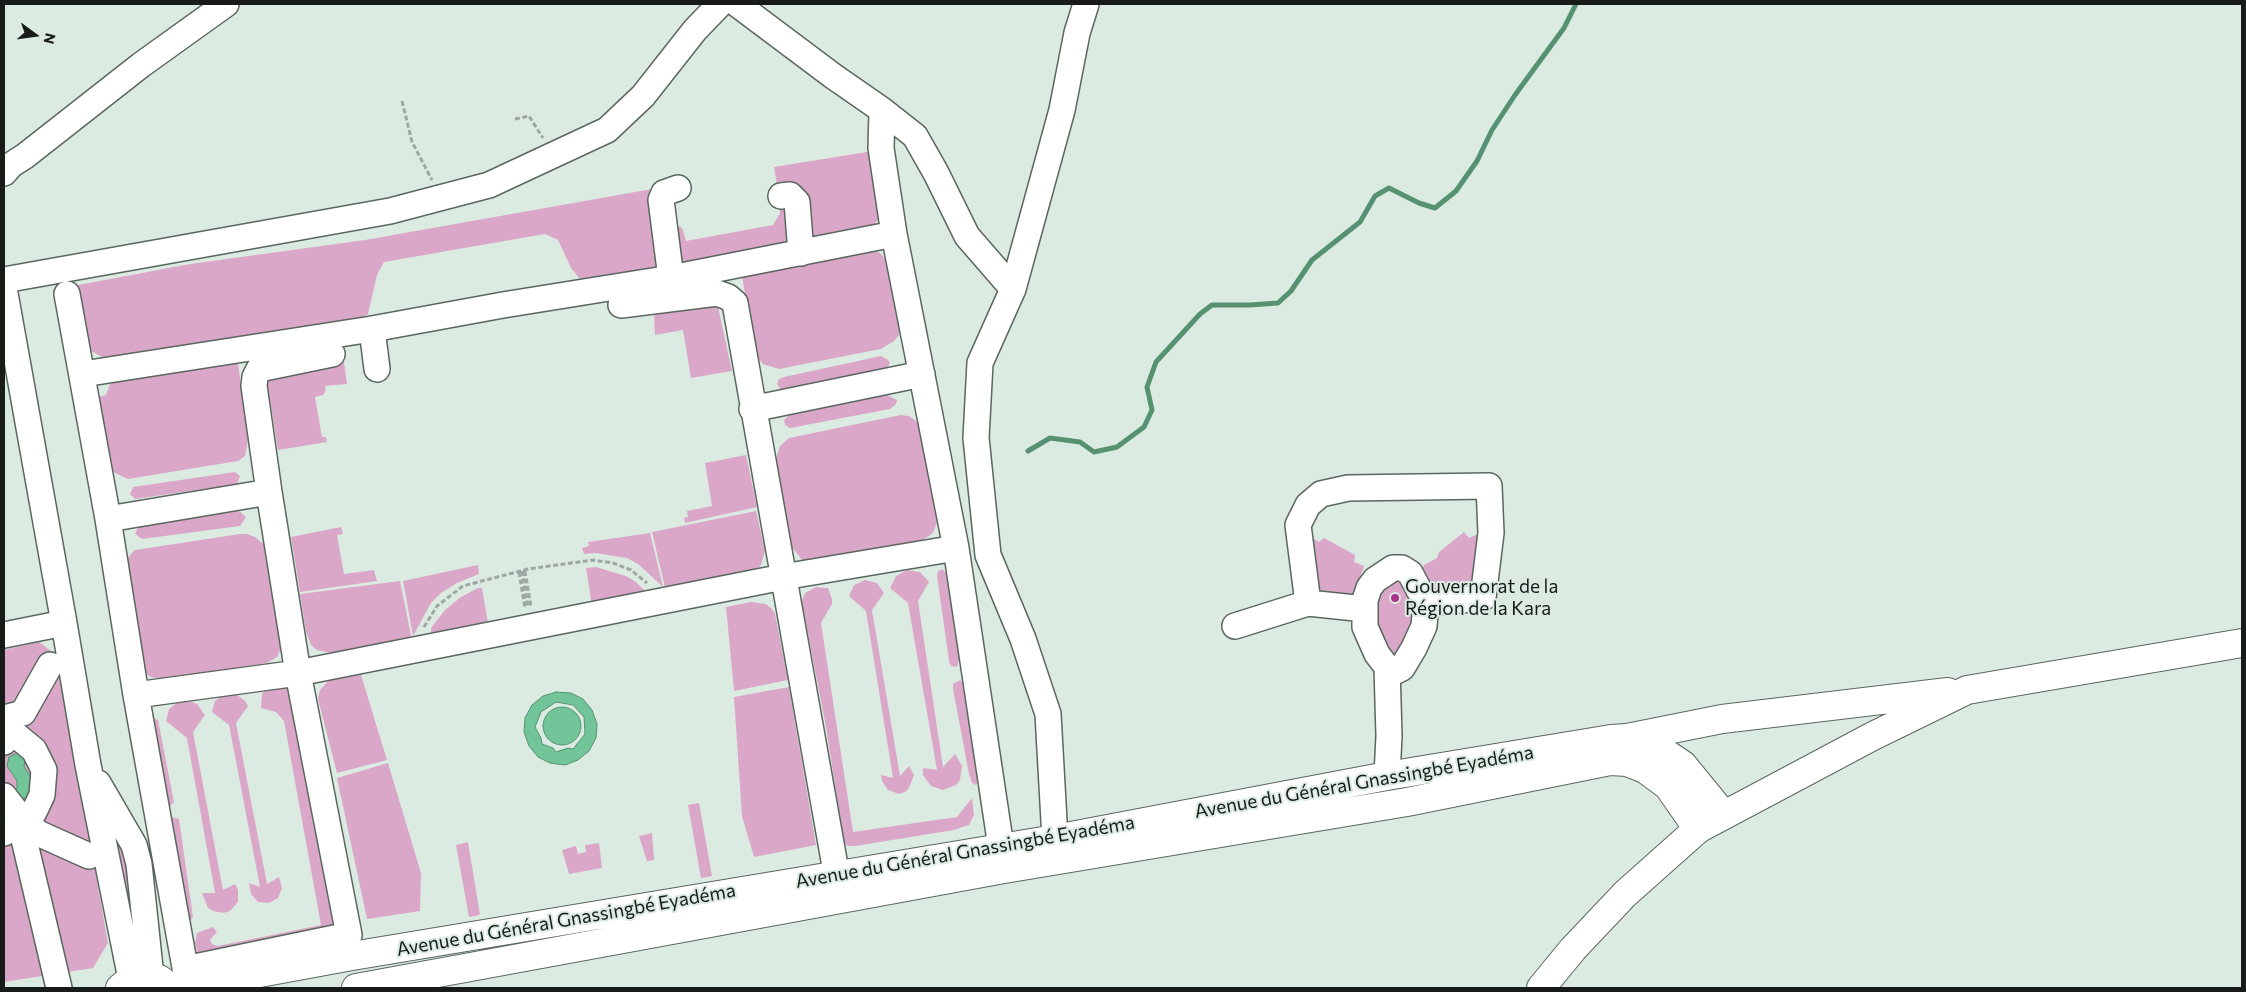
<!DOCTYPE html>
<html>
<head>
<meta charset="utf-8">
<style>
	body { margin:0 }
	#map { position:relative; width:2246px; height:992px; overflow:hidden; background:#dcebe2; font-family:Commissioner,sans-serif }
	canvas { display:block }
	.frame { position:absolute; inset:0; border:5px solid #171c19; pointer-events:none }
	.north { position:absolute; left:10px; top:10px; width:50px; height:50px; -webkit-text-stroke:4px #dcebe2; paint-order:stroke; rotate:104deg; font-size:14px; font-weight:700; line-height:20px; text-align:center; color:#171c19 }
	.north::after { content:''; display:block; margin:auto; width:18px; height:22px; background:#171c19; clip-path:polygon(50% 0,100% 100%,50% 72%,0 100%) }
</style>
</head>
<body>
<div id="map">
<canvas width="2246" height="992"></canvas>
<div class="frame"></div>
<div class="north">N</div>
</div>
<script>
const g = document.querySelector('canvas').getContext('2d');
g.lineJoin = 'round';
function fill(path, color) { g.fillStyle = color; g.fill(path, 'evenodd'); }
const shape = rows => new Path2D(rows.map(r => 'M' + r).join(''));
function strokePath(path, color, width, dash) { g.strokeStyle = color; g.lineWidth = width; g.lineCap = dash ? 'butt' : 'round'; g.setLineDash(dash || []); g.stroke(path); }
function label(font, color, halo, rows, align = 'center') {
  g.font = font + ' Commissioner,sans-serif'; g.lineWidth = 4; g.setLineDash([]); g.textBaseline = 'middle'; g.strokeStyle = halo; g.fillStyle = color; for (const [text, x, y, turn = 0] of rows) {
    g.save(); g.translate(x, y); g.rotate((+turn || 0) * Math.PI / 180); g.textAlign = isNaN(turn) ? turn : align; if (halo) g.strokeText(text, 0, 0); g.fillText(text, 0, 0); g.restore();
  }
}
const green = shape([
	[873,151,881,212,879,219,872,227,813,239,778,191,774,167],
	[652,189,664,257,659,269,581,280,571,268,558,240,545,234,384,262,377,275,368,314,357,320,106,359,91,351,86,343,78,285,190,264,365,240],
	[791,202,793,243,681,265,673,229,678,226,682,228,686,241,773,225,780,213,779,204],
	[871,250,880,253,889,263,900,325,899,335,894,341,881,349,779,369,763,364,755,355,742,276],
	[717,302,732,371,691,378,683,330,655,335,654,315,657,310],
	[881,356,888,360,890,363,888,367,883,371,786,390,781,390,777,384,779,379,784,377],
	[340,360,344,362,347,384,325,386,326,390,323,395,315,397,322,437,326,437,327,442,278,450,267,381,269,375],
	[238,363,248,440,245,456,238,461,128,479,111,471,98,397,106,395,110,384,119,381],
	[887,395,897,400,896,404,890,409,790,428,785,425,784,420,789,415],
	[901,415,909,416,916,421,922,433,938,520,933,533,920,542,814,563,802,560,792,547,776,459,780,446,789,438],
	[746,455,757,507,685,523,684,518,688,517,687,511,712,506,705,463],
	[235,472,240,476,237,484,135,499,130,494,133,487],
	[239,511,246,517,240,526,142,539,135,534,139,525],
	[756,511,765,551,761,565,756,571,666,592,652,532],
	[341,527,343,534,337,535,344,574,374,570,377,581,300,592,291,537],
	[1301,531,1319,542,1324,538,1355,555,1354,562,1364,566,1353,597,1319,595],
	[1464,532,1469,538,1482,532,1480,586,1437,595,1420,573,1424,565,1437,558,1439,552],
	[650,533,663,587,638,564,627,558,595,553,584,554,582,548,589,546,588,542],
	[240,534,247,534,255,537,267,547,282,646,277,657,267,663,163,679,151,677,146,674,141,669,126,562,130,555,135,550],
	[478,565,479,574,457,583,441,593,431,603,413,636,403,581],
	[596,567,626,576,636,582,647,593,592,605,586,568],
	[942,569,946,573,960,656,957,667,951,666,949,661,937,576,938,571],
	[907,570,920,572,929,582,918,601,943,767,955,754,962,766,960,780,956,785,943,790,931,786,923,775,923,768,937,770,908,603,890,588,896,576],
	[1404,577,1420,621,1395,657,1382,650,1370,621,1382,578],
	[865,580,877,583,884,593,872,610,900,776,909,766,914,775,909,788,905,792,899,794,888,790,882,781,881,775,893,778,866,611,849,596,854,585],
	[400,581,412,640,331,653,317,650,311,645,306,632,300,594],
	[816,587,828,588,832,599,832,604,821,623,853,832,957,817,972,798,974,815,969,825,954,830,855,846,848,846,844,843,826,727,806,623,801,604,805,593],
	[478,588,482,588,488,623,431,636,431,628,445,610,461,597],
	[751,602,766,604,772,609,775,614,788,680,734,691,726,607],
	[39,642,55,654,19,706,4,707,4,650],
	[59,663,108,943,93,968,4,982,4,807,45,798,18,731],
	[361,675,387,760,337,773,318,699,320,690,329,680],
	[960,680,966,686,979,780,976,785,972,783,969,774,953,689,953,684],
	[283,685,292,689,340,926,198,954,195,943,197,933,213,927,217,932,210,940,212,944,218,946,321,925,284,721,276,712,261,708,262,694,266,689],
	[789,687,816,845,754,857,742,816,734,697],
	[224,694,236,694,245,701,248,706,236,723,267,884,279,877,282,888,278,898,269,903,258,902,251,894,249,883,260,887,229,725,212,712,215,701],
	[186,700,197,704,205,715,193,732,223,890,235,884,238,890,238,902,230,911,224,913,213,911,208,908,202,893,215,893,187,738,166,721,169,709,179,701],
	[152,718,158,720,174,802,170,806,165,804],
	[6,746,33,756,32,810,4,787,4,750],
	[388,763,421,873,420,911,367,919,337,778],
	[699,803,712,876,701,878,688,805],
	[172,817,179,819,193,917,189,922,169,822],
	[117,832,133,875,136,943,111,834],
	[652,833,654,860,647,861,639,836],
	[468,842,480,915,469,917,456,845],
	[599,843,602,868,569,874,562,850,576,846,578,854,586,852,585,845]
]);
const water = shape([
	[556,692,571,693,583,699,592,710,597,724,596,738,589,751,578,760,565,765,550,763,538,757,529,746,524,732,525,718,532,705,543,696,556,692],
	[556,702,573,705,584,717,585,734,573,749,568,748,556,752,553,748,542,744,541,738,535,727,541,712,556,702],
	'543 726a19 19 0 1 1 38 0a19 19 0 1 1-38 0Z',
	[20,752,25,758,24,767,31,777,31,794,26,798,19,799,15,791,17,788,17,781,7,766,9,757,20,752]
]);
const stream = shape([
	[1028,451,1050,438,1080,442,1094,452,1117,447,1144,427,1152,410,1147,387,1156,362,1200,314,1212,305,1250,305,1278,303,1291,291,1312,260,1360,222,1375,196,1389,188,1419,203,1435,208,1456,191,1477,161,1492,130,1515,95,1564,28,1576,4]
]);
const path = shape([
	[402,101,412,142,432,180],
	[515,119,529,116,543,138],
	[522,571,528,608],
	[525,571,531,607],
	[519,572,525,608],
	[424,627,437,606,463,586,528,569,593,560,613,563,631,570,647,583]
]);
const minor = shape([
	[737,4,833,76,882,110,881,148,894,234,956,548,1004,867],
	[882,110,915,136,936,173,967,236,1013,289],
	[4,173,11,165,25,156,141,65,226,4],
	[781,196,790,195,797,202,801,253],
	[671,278,661,200,664,193,678,188],
	[4,280,390,211,489,185,607,130,643,96,695,30,720,4],
	[4,288,64,623],
	[67,294,108,519,136,695,188,984],
	[621,305,717,293,728,297,735,303,840,894],
	[372,329,377,369],
	[83,374,372,329,503,305,671,278,894,234],
	[752,409,922,374],
	[108,519,269,492],
	[1365,609,1308,603,1298,525,1308,505,1321,494,1348,488,1489,486,1491,533,1483,598,1426,603],
	[1235,626,1308,603],
	[4,635,64,623,88,765,131,979],
	[1387,667,1392,673,1402,668,1414,648,1424,626,1426,603,1410,573,1402,568,1393,568,1375,580,1369,588,1365,600,1365,627,1377,654,1387,667,1389,736,1387,776],
	[136,695,298,673,783,577,956,548],
	[4,718,23,713,50,665],
	[4,742,8,736,17,736,34,750,44,770,42,795,34,812,25,823,4,833],
	[98,783,134,845,139,864,151,977],
	[4,796,25,823,40,834,89,856],
	[25,823,23,835,59,988],
	[1055,839,1048,714,1023,639,988,555,976,438,980,363,1013,289,1062,110,1077,33,1086,4],
	[185,969,349,935,298,673,269,492,254,386,255,377,259,369,332,354]
]);
const major = shape([
	[120,988,131,979,141,977,159,979,171,988],
	[178,988,352,956,1055,839,1387,776,1611,739,1627,738,1655,746,1683,765,1723,814],
	[356,988,1004,869,1407,802,1610,761,1627,762,1645,769,1668,786,1698,829]
]);
const highway = shape([
	[1627,738,1722,719,1948,692],
	[1541,988,1573,949,1625,894,1698,829,1873,736,1967,690,2242,643]
]);
const markers = [
	[1395,598,5,"#ab358d"]
];
const poiNames = [
	["Gouvernorat de la",1405,587],
	["Région de la Kara",1405,609]
];
const streetNames = [
	["Avenue du Général Gnassingbé Eyadéma",1364,782,-10],
	["Avenue du Général Gnassingbé Eyadéma",965,852,-10],
	["Avenue du Général Gnassingbé Eyadéma",566,920,-10]
];
fill(green, '#dba7c8');
fill(water, '#71c598');
strokePath(water, '#569272', 1);
strokePath(stream, '#569272', 5);
strokePath(minor, '#5a675f', 28);
strokePath(major, '#5a675f', 30);
strokePath(highway, '#5a675f', 30);
strokePath(path, '#9ca8a1', 3, [5, 2.5]);
strokePath(minor, '#fff', 25);
strokePath(major, '#fff', 28);
strokePath(highway, '#fff', 28);
for (const [x, y, r, color] of markers) { const dot = new Path2D(); dot.arc(x, y, r, 0, 2 * Math.PI); g.fillStyle = color; g.fill(dot); strokePath(dot, '#dcebe2', 2); }
label('19px', '#171c19', '#dcebe2', poiNames, 'left');
label('19px', '#171c19', '#dcebe2', streetNames);
</script>
</body>
</html>
